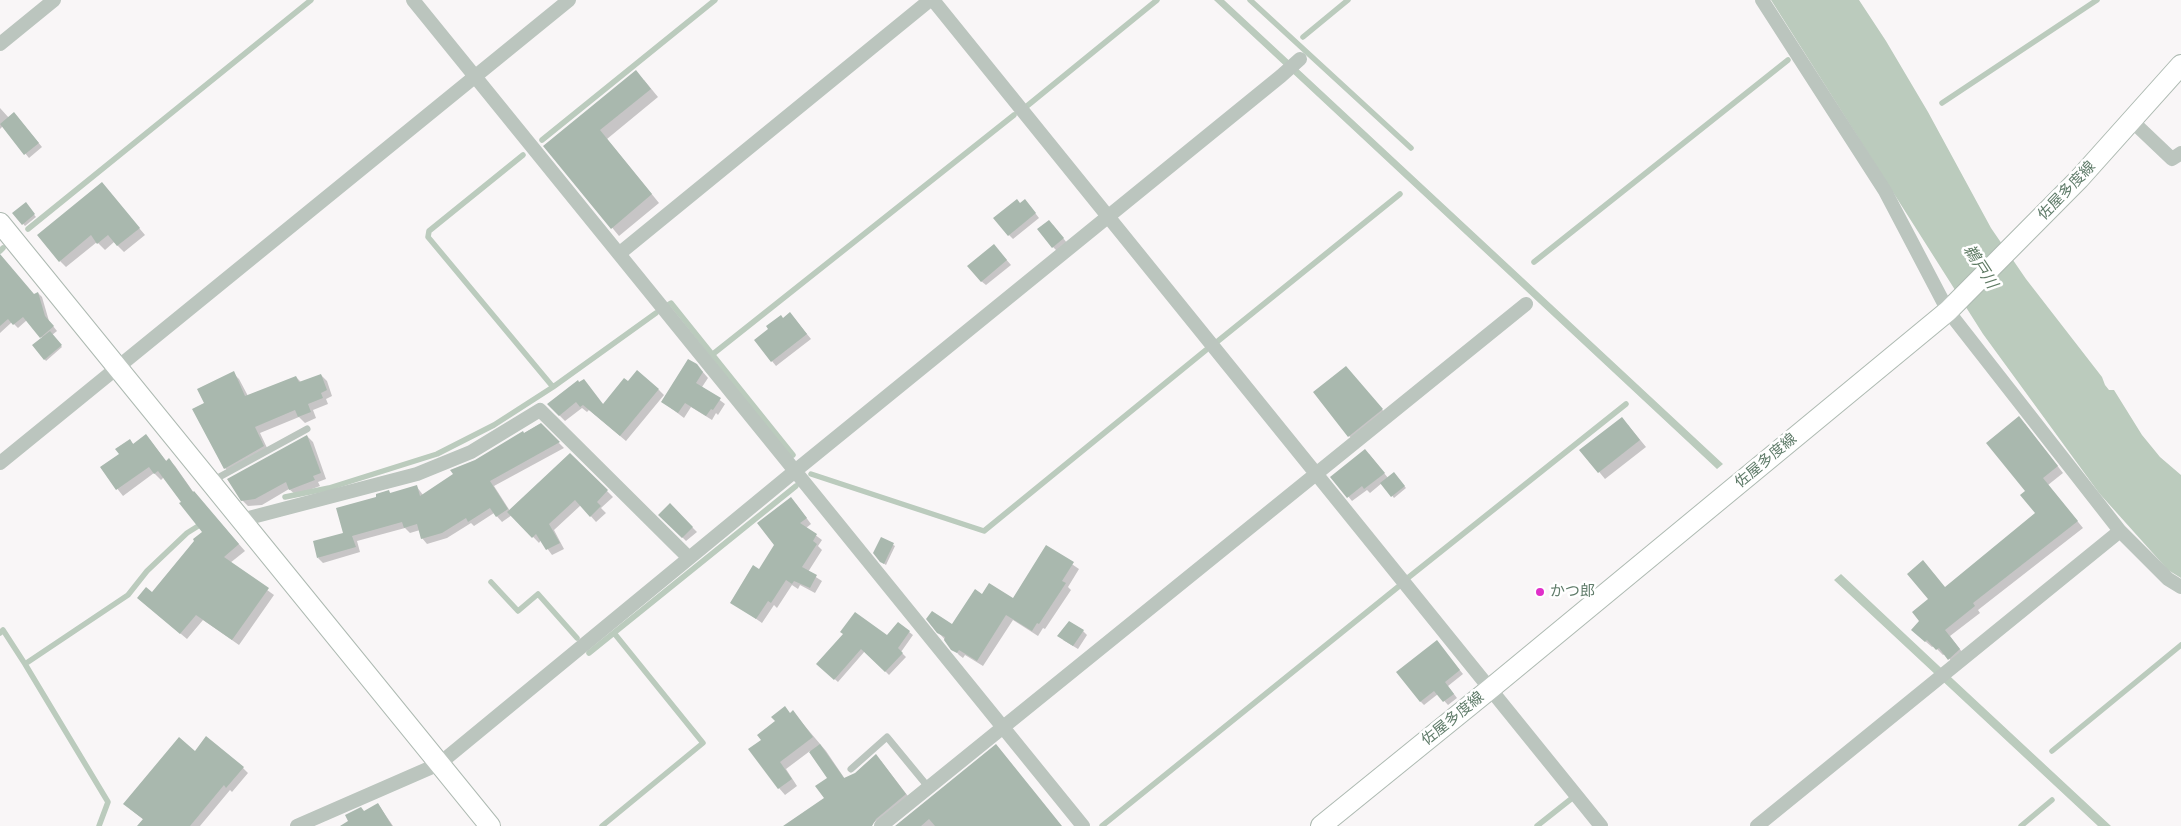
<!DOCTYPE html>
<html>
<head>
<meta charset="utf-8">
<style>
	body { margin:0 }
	canvas { display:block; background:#f9f6f7 }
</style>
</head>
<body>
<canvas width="2181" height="826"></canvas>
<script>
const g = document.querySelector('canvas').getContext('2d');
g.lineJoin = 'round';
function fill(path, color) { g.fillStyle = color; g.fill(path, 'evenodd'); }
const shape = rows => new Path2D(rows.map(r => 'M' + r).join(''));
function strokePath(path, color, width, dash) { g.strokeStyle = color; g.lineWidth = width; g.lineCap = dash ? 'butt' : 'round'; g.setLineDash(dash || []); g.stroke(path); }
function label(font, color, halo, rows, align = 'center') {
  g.font = font + ' Helvetica,"Noto Sans JP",sans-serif'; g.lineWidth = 5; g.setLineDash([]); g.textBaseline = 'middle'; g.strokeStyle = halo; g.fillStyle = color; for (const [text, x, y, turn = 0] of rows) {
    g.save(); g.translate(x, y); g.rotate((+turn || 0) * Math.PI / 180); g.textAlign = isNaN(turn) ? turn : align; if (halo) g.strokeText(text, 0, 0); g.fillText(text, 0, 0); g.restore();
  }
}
const water = shape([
	[1214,0,1224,0,1723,464,1717,469],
	[1771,0,1859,0,1886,41,1928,112,1991,228,2026,279,2102,377,2105,385,2109,390,2114,390,2142,435,2160,457,2181,475,2181,578,2168,570,2099,493,1983,334],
	[1841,574,1954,680,2111,826,2098,826,1834,580]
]);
const shadow = shape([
	[644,80,658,97,607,139,659,203,619,236,545,146],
	[0,108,9,118,18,118,42,147,29,158,3,126,0,129],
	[102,184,145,235,124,252,114,242,105,250,97,242,66,267,60,261],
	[25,204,36,217,25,226,14,213],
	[1020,204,1029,205,1039,218,1013,239,1009,235],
	[1053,225,1067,243,1057,251,1053,247],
	[998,250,1011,265,986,285,981,281],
	[0,261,34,295,38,293,42,297,49,321,57,331,52,335,62,347,46,361,34,345,42,338,27,320,18,328,12,322,0,333],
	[794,318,811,339,776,366,755,340,783,319],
	[702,371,708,378,702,387,725,404,718,415,716,413,712,420,691,407,684,418,663,402],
	[1349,371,1385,413,1353,439,1349,436],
	[233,373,239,379,248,396,296,377,302,383,321,375,327,381,332,396,326,399,328,404,313,410,316,418,305,423,299,417,260,433,269,452,231,474,225,468,205,403],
	[578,382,604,405,629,383,659,390,664,395,626,441,589,410,587,412,582,408,565,421,549,405],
	[540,424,564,448,494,486,510,511,570,454,613,497,601,508,606,513,596,522,581,505,554,530,564,549,552,555,541,540,539,543,512,515,502,522,494,513,474,526,471,523,447,538,427,544,422,538,420,530,410,533,405,528,357,541,360,552,323,563,318,558,345,534,378,497,389,492,391,494,417,487,423,495,476,461],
	[2025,424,2063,473,2048,485,2083,528,1978,610,1980,613,1950,636,1965,656,1955,665,1945,654,1943,655,1934,646,1932,647,1919,636,1946,588,2036,513,2026,491],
	[1628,425,1646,447,1605,479,1581,450],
	[146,435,167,462,169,460,175,466,194,493,245,551,230,563,274,595,239,645,203,620,187,639,145,604,204,532,164,477,161,480,154,473,123,496,101,468,120,454,130,440,134,445],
	[307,436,313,442,326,479,318,482,320,486,296,495,289,489,262,505,248,506,242,500],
	[1369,454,1388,478,1394,474,1406,488,1394,498,1382,483,1370,493,1367,490,1352,501,1332,477],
	[796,504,811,524,806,528,822,540,818,546,822,550,808,572,822,581,815,593,800,585,798,589,792,585,777,608,774,605,762,623,732,602,759,571,776,545],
	[670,505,697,532,686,541,660,515],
	[881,538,895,546,886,565,883,563],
	[1047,547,1079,569,1068,587,1071,590,1045,629,1043,628,1038,636,1013,620,983,666,965,655,963,658,959,655,938,632,953,625,983,596,1013,600],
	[898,623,913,635,901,652,906,657,889,675,865,651,838,682,818,664,888,637],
	[1083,631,1087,635,1078,649,1063,640],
	[1440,646,1463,674,1448,686,1457,698,1448,705,1438,694,1424,705,1420,701],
	[793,712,826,751,845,779,881,761,911,800,868,826,802,826,826,798,828,778,810,751,786,769,797,786,785,795,779,788,762,740],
	[996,746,1061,826,897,826],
	[195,752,243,768,248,773,232,792,230,790,200,826,139,826,144,820,130,809],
	[378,804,393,826,342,826,364,812]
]);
const stream = shape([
	[1250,0,1411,148],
	[1303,37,1348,0],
	[1942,103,2097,0],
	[1027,106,1157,0],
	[542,140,715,0],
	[523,155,429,231,428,237,553,387],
	[28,229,311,0],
	[0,251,3,248],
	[1534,262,1788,60],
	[666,306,671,303,793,455],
	[1218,341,1400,194],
	[713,354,1014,115],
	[811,474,984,531,1206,350],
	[285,497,329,488,437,454,494,425,553,387,656,313],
	[1409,577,1626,404],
	[491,582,518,611,538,594,577,638],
	[0,633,3,630,25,664],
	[589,653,796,486],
	[2052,751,2181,645],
	[99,826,108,802,25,664,128,595,147,571,187,533,203,523],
	[602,826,703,743,614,633],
	[1102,826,1398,587],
	[1537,826,1571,799],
	[2021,826,2052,800]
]);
const building = shape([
	[636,70,651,89,600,130,652,194,611,229,543,146],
	[14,112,39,143,24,155,0,124],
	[102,182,140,228,117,246,108,235,97,244,91,235,59,262,37,235],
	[1017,199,1020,203,1025,199,1036,213,1008,236,993,218],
	[26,202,35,214,22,225,12,213],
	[1049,220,1064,238,1052,248,1037,229],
	[994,244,1007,260,981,282,967,266],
	[0,254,34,294,38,292,45,316,54,326,40,338,23,317,13,325,8,319,0,326],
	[790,312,807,334,771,362,754,340,768,329,766,326,781,315,783,318],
	[50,331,62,345,44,360,32,345],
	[688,359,697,364,703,372,696,383,721,398,713,410,711,409,706,416,685,403,678,413,661,402],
	[1346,366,1383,409,1348,437,1313,392],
	[637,370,659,389,620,436,583,405,580,407,576,402,559,416,547,404,578,380,579,382,584,379,603,404,624,378,628,381],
	[234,371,245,396,296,376,299,382,321,374,327,390,321,393,323,398,308,404,311,412,298,417,295,410,255,427,264,446,224,469,192,409,204,403,197,389],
	[2019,416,2058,466,2043,478,2078,521,1973,603,1975,606,1945,630,1960,649,1948,660,1939,648,1936,650,1927,640,1925,642,1911,630,1919,621,1912,612,1928,599,1907,574,1923,560,1945,587,2035,513,2020,495,2025,491,1986,443],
	[1622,417,1640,440,1598,473,1579,450],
	[541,423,560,442,490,481,508,509,496,517,490,508,468,522,466,518,442,533,421,539,417,524,404,528,402,522,352,536,356,547,317,558,313,541,343,533,336,508,376,497,376,494,389,490,390,493,417,485,420,496,453,474,450,470,475,460,523,431,524,433],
	[146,434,166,461,169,458,193,492,194,491,239,544,224,557,269,588,232,640,196,615,180,634,137,598,146,587,152,592,194,541,193,539,202,532,179,503,181,502,158,471,154,474,149,467,116,490,100,467,119,454,115,449,130,439,133,444],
	[307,435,321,473,313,476,315,480,289,490,286,482,255,499,241,501,227,479],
	[1365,449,1385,473,1364,489,1362,486,1347,498,1330,477],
	[570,453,608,490,597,502,601,506,590,517,575,500,549,524,560,543,546,550,536,534,532,538,507,512],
	[1394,472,1405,486,1391,497,1380,483],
	[791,497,807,518,800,523,817,534,813,541,817,544,802,567,817,575,810,588,794,581,792,584,786,580,771,603,768,601,756,619,730,603,753,565,759,569,774,545,757,523],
	[670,503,693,527,682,538,658,515],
	[881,537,894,543,884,564,880,562,873,553],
	[1046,545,1074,562,1062,581,1066,583,1039,624,1037,623,1032,631,1006,615,977,661,959,650,957,653,951,650,944,640,945,637,937,633,926,619,932,611,952,624,975,589,982,594,989,583,1013,598],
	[855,612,887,635,898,622,910,631,898,648,903,653,885,672,861,649,834,680,816,664,843,634,840,632],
	[1069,621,1084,630,1073,646,1057,636],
	[1437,640,1460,670,1445,682,1454,694,1443,702,1434,691,1420,702,1396,672],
	[785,706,790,713,793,710,813,737,780,762,792,779,778,789,748,749,761,740,757,735,775,721,771,717],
	[206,736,244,767,226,788,224,785,190,826,137,826,143,819,123,804,179,737,195,751],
	[820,744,844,778,855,773,876,754,906,794,876,819,872,826,783,826,824,798,815,786,827,778,809,752],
	[996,744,1062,826,935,826,929,819,921,826,895,826],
	[378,803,392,826,340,826,348,821,345,815,361,807,364,811]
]);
const lane = shape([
	[212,481,307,429],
	[851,769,887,737,929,788]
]);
const street = shape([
	[413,0,1083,826],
	[933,0,1601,826],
	[1762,0,1885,191,1948,311,2120,531,2168,579,2181,587],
	[0,44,54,0],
	[2132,121,2172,159,2181,153],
	[620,253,930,0],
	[0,463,569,0],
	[241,520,417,474,471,452,540,410,689,558],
	[297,826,439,764,795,471,1281,76,1300,59],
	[881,826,1526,304],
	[1757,826,2120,531]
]);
const secondary = shape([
	[0,223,490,826],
	[1321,826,1490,689,1948,311,2079,179,2181,65]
]);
const markers = [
	[1540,592,5,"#e02fc9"]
];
const streetNames = [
	["佐屋多度線",2067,191,-46],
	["佐屋多度線",1766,461,-40],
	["佐屋多度線",1453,719,-39]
];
const poiNames = [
	["かつ郎",1550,592]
];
const waterNames = [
	["鵜戸川",1980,267,57]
];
fill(water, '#bbcbbd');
fill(shadow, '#0003');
strokePath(stream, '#bbcbbd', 5.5);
fill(building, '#a9b8ae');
strokePath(secondary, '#aebab2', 22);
strokePath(lane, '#bbc5be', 7);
strokePath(street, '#bbc5be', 14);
strokePath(secondary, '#fff', 20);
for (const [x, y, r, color] of markers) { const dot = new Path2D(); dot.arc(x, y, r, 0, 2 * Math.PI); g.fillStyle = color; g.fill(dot); strokePath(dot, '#fff', 2); }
label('15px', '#5f7b69', '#fff', streetNames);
label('15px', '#5f7b69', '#fff', poiNames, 'left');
label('italic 16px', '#5f7b64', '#fff', waterNames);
</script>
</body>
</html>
